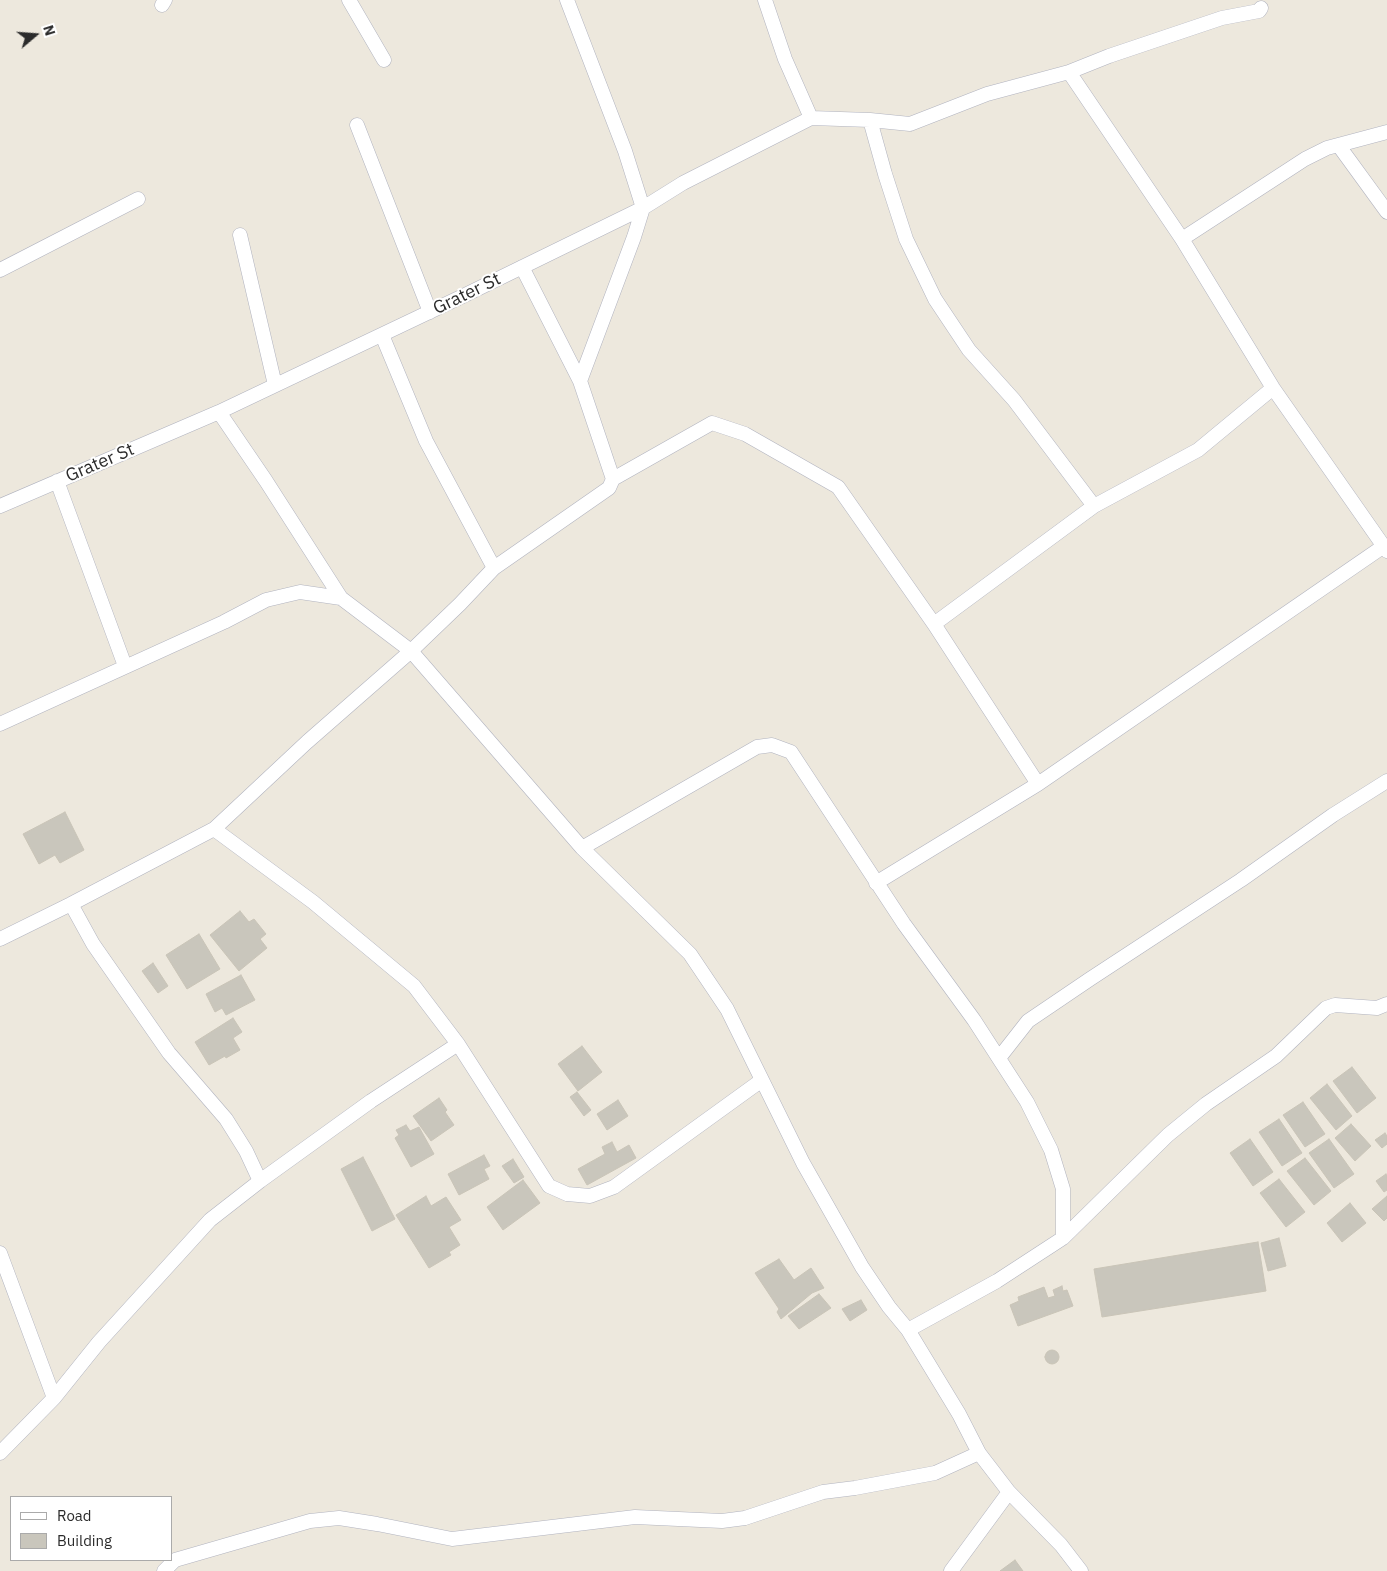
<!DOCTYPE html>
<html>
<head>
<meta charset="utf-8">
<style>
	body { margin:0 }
	#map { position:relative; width:1387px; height:1571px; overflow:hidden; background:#ede8dd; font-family:"IBM Plex Sans",sans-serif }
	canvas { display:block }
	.legend { position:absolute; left:10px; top:1496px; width:162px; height:65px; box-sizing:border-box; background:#fff; border:1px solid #aaa; margin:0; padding:6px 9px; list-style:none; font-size:15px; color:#2b2b2b }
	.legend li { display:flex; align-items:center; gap:10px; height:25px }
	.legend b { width:25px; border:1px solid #aaa }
	.north { position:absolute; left:10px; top:10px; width:50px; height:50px; -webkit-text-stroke:4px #fff; paint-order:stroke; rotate:72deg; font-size:14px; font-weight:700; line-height:20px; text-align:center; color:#2b2b2b }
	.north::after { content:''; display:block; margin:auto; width:18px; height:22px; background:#2b2b2b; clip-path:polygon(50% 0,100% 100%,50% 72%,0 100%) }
</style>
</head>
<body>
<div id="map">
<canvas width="1387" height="1571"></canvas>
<ul class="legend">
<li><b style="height:6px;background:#fff"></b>Road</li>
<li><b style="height:14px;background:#c9c6bc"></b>Building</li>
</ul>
<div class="north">N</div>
</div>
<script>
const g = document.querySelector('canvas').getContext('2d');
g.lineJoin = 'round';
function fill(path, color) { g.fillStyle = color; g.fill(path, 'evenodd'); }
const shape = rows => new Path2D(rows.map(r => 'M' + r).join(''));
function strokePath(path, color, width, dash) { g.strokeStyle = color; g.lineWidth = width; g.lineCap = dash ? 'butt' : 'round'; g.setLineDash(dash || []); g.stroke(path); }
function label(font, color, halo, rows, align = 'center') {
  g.font = font + ' "IBM Plex Sans",sans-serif'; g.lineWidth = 4; g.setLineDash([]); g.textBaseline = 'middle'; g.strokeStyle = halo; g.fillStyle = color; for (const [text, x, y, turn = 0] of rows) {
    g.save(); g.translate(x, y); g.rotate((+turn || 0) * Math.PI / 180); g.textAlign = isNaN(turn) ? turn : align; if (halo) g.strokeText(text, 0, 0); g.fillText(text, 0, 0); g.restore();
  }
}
const building = shape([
	[65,812,84,850,60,863,55,855,39,864,23,834,65,812],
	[240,911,249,922,254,919,266,934,260,939,267,948,239,971,210,935,240,911],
	[199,934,220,969,187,989,166,955,199,934],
	[153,963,168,986,158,993,142,971,153,963],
	[241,975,255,1000,226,1015,222,1008,215,1012,206,994,241,975],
	[233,1018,242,1032,233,1038,240,1050,226,1058,225,1056,209,1065,195,1042,233,1018],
	[582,1046,602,1072,578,1091,558,1064,582,1046],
	[1352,1067,1376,1098,1357,1113,1333,1081,1352,1067],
	[1327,1084,1352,1116,1336,1130,1310,1098,1327,1084],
	[577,1092,591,1110,584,1116,570,1097,577,1092],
	[439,1098,447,1110,445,1112,454,1125,431,1141,413,1116,439,1098],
	[618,1100,628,1116,607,1130,597,1114,618,1100],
	[1303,1102,1325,1134,1305,1147,1283,1115,1303,1102],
	[1279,1119,1302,1153,1282,1166,1259,1132,1279,1119],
	[1351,1124,1371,1146,1355,1161,1335,1138,1351,1124],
	[406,1125,410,1131,419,1127,434,1154,411,1167,395,1138,399,1135,396,1130,406,1125],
	[1385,1133,1387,1136,1387,1144,1382,1148,1375,1140,1385,1133],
	[1250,1139,1273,1172,1253,1186,1230,1153,1250,1139],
	[1329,1139,1354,1174,1334,1188,1309,1153,1329,1139],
	[612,1142,617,1152,629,1145,636,1158,587,1185,578,1169,605,1154,602,1147,612,1142],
	[484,1155,490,1166,484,1169,489,1179,459,1195,448,1174,484,1155],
	[363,1157,395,1219,372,1231,341,1169,363,1157],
	[1305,1158,1331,1191,1314,1205,1287,1171,1305,1158],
	[513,1159,524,1177,514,1183,502,1166,513,1159],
	[1386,1174,1387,1176,1387,1190,1384,1192,1376,1181,1386,1174],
	[1279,1179,1305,1212,1286,1227,1260,1193,1279,1179],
	[523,1180,540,1203,503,1230,487,1207,523,1180],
	[426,1196,431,1206,446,1197,461,1220,449,1227,460,1245,449,1252,451,1255,429,1268,396,1215,426,1196],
	[1387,1196,1387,1218,1384,1221,1372,1209,1387,1196],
	[1350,1203,1366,1223,1342,1242,1327,1223,1350,1203],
	[1279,1238,1286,1266,1268,1271,1261,1243,1279,1238],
	[1258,1242,1266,1291,1102,1317,1094,1269,1258,1242],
	[779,1259,794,1280,811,1268,824,1288,812,1293,781,1319,777,1312,779,1309,755,1273,779,1259],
	[1062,1286,1063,1291,1067,1290,1073,1306,1018,1326,1010,1305,1019,1301,1018,1297,1044,1287,1048,1298,1055,1296,1053,1290,1062,1286],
	[819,1294,831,1308,799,1329,788,1316,819,1294],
	[861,1300,867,1310,850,1321,842,1309,861,1300],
	'1045 1357a7 7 0 1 1 14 0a7 7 0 1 1-14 0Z',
	[1015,1560,1023,1571,1000,1571,1015,1560]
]);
const street = shape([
	[349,0,384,60],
	[162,5,165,0],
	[1069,72,1182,239,1273,388,1387,551],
	[811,118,870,120,885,174,906,239,935,299,969,350,1014,400,1094,506],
	[870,120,910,124,987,94,1069,72,1109,56,1222,18,1259,11,1261,8],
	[357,125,430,312],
	[1339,146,1387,212],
	[240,235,275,385],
	[1182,239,1305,159,1327,148,1387,132],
	[522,267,580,381],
	[0,270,138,199],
	[382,335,426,441,494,568],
	[219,412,266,481,341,598,411,651,582,848,690,954,727,1009,803,1163,862,1267,889,1307,908,1330,959,1414,979,1453,1009,1492,1061,1545,1081,1571],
	[613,479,712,423,745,434,838,487,934,624,1038,784],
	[57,481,125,666],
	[0,506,219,412,463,296,643,208,683,183,811,118,785,59,765,0],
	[934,624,1094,506,1198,450,1273,388],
	[0,724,224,622,266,600,300,592,341,598],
	[214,829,313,902,414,986,458,1044,549,1186,567,1194,590,1196,614,1187,762,1080],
	[582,848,757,747,772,745,791,752,904,924,974,1020,1027,1102,1051,1150,1063,1189,1063,1238],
	[876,883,1038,784,1384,546],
	[71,904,93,944,169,1053,226,1119,246,1151,260,1181],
	[0,939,71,904,214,829,307,742,411,651,460,604,494,568,609,488,613,479,580,381,634,237,643,208,625,151,567,0],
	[999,1058,1028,1021,1090,979,1241,880,1333,815,1387,781],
	[0,1253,54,1398],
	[908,1330,997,1281,1063,1238,1168,1135,1206,1104,1276,1056,1326,1008,1335,1005,1377,1008,1387,1004],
	[0,1453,54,1398,99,1342,210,1220,260,1181,371,1101,458,1044],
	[164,1571,175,1560,310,1521,339,1518,377,1524,452,1539,635,1517,722,1521,745,1518,823,1492,855,1488,935,1473,979,1453],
	[951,1571,1009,1492]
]);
const streetNames = [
	["Grater St",467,294,-26],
	["Grater St",100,463,-23]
];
fill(building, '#c9c6bc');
strokePath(building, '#c9c4b7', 1);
strokePath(street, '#b1b3bf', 15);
strokePath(street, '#fff', 14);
label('18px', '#2b2b2b', '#fff', streetNames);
</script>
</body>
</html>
